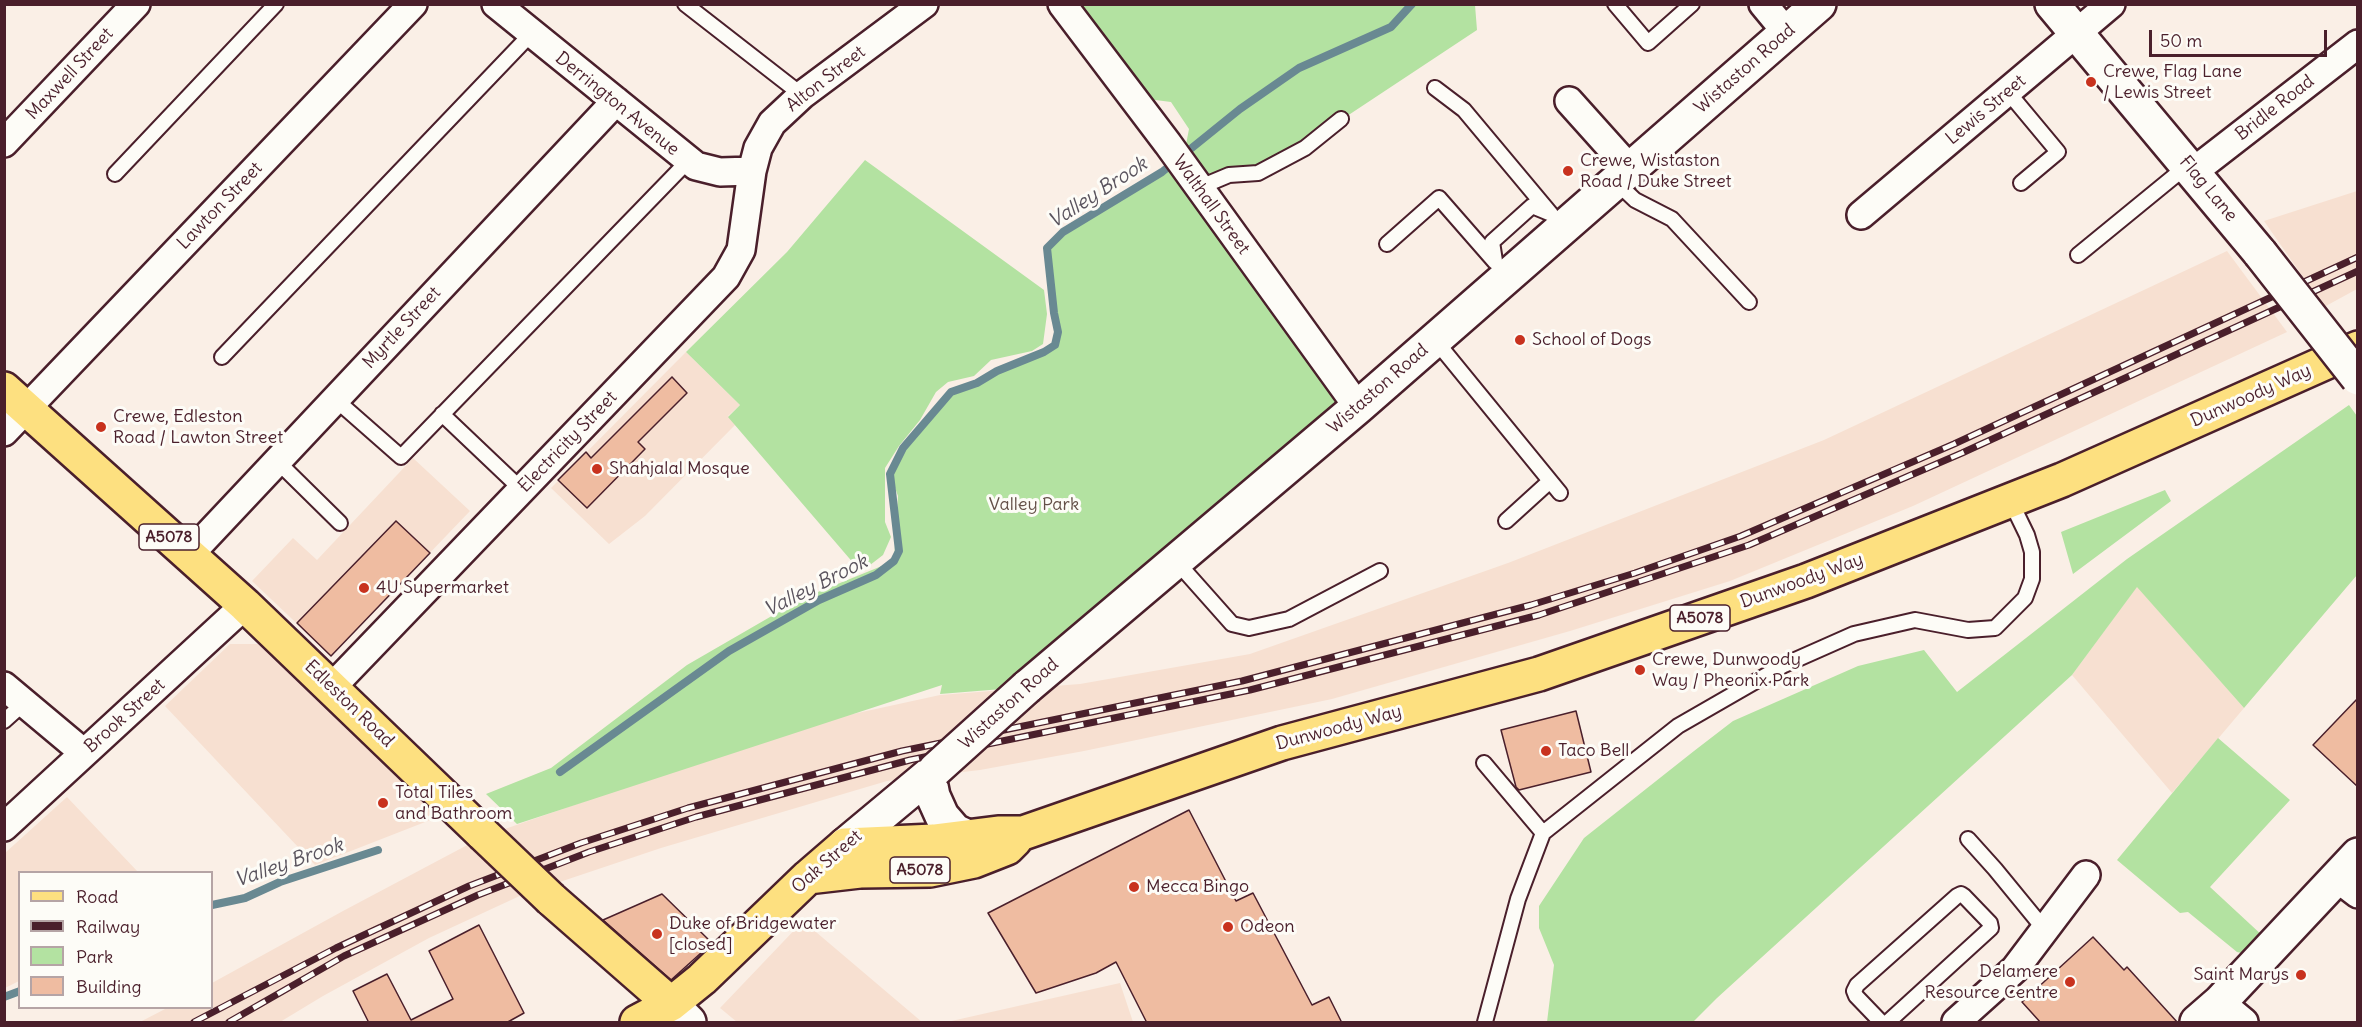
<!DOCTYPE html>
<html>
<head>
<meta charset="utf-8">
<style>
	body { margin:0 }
	#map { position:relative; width:2362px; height:1027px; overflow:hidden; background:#faefe6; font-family:Delius,sans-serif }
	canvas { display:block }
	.frame { position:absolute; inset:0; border:6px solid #4a1f2b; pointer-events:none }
	.legend { position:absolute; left:18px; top:871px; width:195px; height:138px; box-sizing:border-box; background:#fdfcf7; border:2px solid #b5a4a5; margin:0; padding:8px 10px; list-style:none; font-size:18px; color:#4a1f2b }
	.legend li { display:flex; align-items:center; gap:12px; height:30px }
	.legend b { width:30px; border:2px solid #b5a4a5 }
	.scale { position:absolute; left:2149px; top:30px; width:178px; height:27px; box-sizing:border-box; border:3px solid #4a1f2b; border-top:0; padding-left:8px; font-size:18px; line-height:21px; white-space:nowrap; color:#4a1f2b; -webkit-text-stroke:4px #fdfcf7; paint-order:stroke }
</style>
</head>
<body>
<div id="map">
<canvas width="2362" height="1027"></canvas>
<div class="frame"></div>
<ul class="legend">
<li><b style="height:8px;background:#fde080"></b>Road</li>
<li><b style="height:8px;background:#4a1f2b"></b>Railway</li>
<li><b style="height:16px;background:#b3e2a1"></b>Park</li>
<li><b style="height:16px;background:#efbca1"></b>Building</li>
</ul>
<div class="scale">50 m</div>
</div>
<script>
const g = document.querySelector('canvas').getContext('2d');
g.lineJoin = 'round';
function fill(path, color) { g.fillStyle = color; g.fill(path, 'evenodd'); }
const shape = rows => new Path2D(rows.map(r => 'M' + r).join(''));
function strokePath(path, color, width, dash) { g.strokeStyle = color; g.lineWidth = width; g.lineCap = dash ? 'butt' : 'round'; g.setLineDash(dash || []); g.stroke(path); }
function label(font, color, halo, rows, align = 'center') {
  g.font = font + ' Delius,sans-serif'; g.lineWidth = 6; g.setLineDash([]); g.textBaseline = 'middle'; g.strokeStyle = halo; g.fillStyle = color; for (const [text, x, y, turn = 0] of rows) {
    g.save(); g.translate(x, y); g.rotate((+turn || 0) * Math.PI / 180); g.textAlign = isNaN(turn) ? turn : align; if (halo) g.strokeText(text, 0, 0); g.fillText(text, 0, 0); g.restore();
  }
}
const built = shape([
	[2357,191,2357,289,2324,307,2264,221],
	[2227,251,2287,332,1913,506,1730,581,1570,631,1332,699,1084,751,980,770,887,781,661,848,524,894,429,938,323,996,280,1022,140,1022,167,1008,212,1008,212,983,343,911,473,842,502,830,807,724,940,695,1080,684,1250,654,1508,563,1824,440],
	[686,352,740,405,728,416,736,424,645,516,609,544,551,488],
	[413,458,470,511,331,656,252,581,293,538,317,560],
	[2137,586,2244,708,2172,793,2072,675],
	[230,644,258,644,438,817,315,865,165,706],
	[67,797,138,872,20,872,19,981,5,988,5,853],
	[803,921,922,1022,737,1022,720,1008],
	[1120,983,1133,1022,947,1022]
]);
const green = shape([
	[1085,4,1411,5,1405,12,1412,5,1475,5,1477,30,1267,169,1199,188,1358,407,1027,687,940,694,942,685,517,824,486,794,551,768,687,665,770,617,813,594,894,561,898,496,890,474,903,448,951,392,1044,352,1055,345,1058,332,1054,313,1047,248,1118,198,1162,172,1186,170,1184,155,1189,129,1171,102,1132,97,1076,11],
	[865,160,1044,290,1047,314,1043,344,1032,351,991,360,974,376,948,382,936,392,920,420,899,446,885,468,885,522,891,537,883,555,861,572,728,417,740,405,686,352,787,252],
	[2349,405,2357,416,2357,575,2244,708,2137,587,2072,675,1717,998,1693,1022,1547,1022,1554,965,1539,928,1539,906,1584,838,1694,751,1733,721,1858,666,1924,650,1957,692,2127,559],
	[2165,490,2171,501,2073,574,2061,532],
	[2218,738,2290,800,2210,887,2264,937,2250,955,2237,952,2188,912,2180,913,2117,860]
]);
const stream = shape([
	[560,772,729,651,819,600,876,575,894,561,899,551,890,474,903,448,951,392,977,383,997,371,1044,352,1055,345,1058,332,1054,313,1047,248,1063,232,1162,172,1240,109,1299,68,1391,27,1412,4],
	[212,905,245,898,280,882,378,850],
	[4,997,20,991]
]);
const building = shape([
	[672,377,687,393,638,442,645,449,587,508,558,480,586,452,591,458,672,377],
	[396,521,430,553,331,656,297,623,396,521],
	[2358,698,2358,787,2313,745,2358,698],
	[1576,711,1591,772,1519,790,1516,787,1501,730,1576,711],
	[1189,810,1236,901,1253,893,1312,1005,1329,997,1342,1023,1147,1023,1116,962,1096,973,1036,993,988,913,1189,810],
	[662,894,712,943,671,980,603,920,662,894],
	[479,925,524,1013,506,1023,369,1023,353,991,387,974,411,1020,453,999,429,951,479,925],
	[2093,937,2124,970,2127,967,2178,1023,2041,1023,2022,1002,2093,937]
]);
const lane = shape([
	[685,4,802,95],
	[1615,4,1648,43,1692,4],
	[1435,88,1464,110,1551,214],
	[2008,92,2058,152,2021,183],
	[115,174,276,4],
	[1616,182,1635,200,1672,219,1749,302],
	[1198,188,1229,175,1258,173,1305,148,1341,119],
	[1387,244,1439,198,1495,262],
	[2078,255,2188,165],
	[1495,261,1492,242,1532,206,1549,213],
	[1435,340,1560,493],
	[222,357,531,34],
	[335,399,401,457,688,161],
	[442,414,522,490],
	[277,461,340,523],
	[1506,521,1550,481],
	[1176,561,1232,624,1249,628,1289,619,1380,571],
	[4,721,24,703],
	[1484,763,1543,833],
	[1968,839,1995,869,2045,930],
	[1485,1022,1518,899,1543,833,1678,726,1784,665,1854,634,1915,620,1968,630,1995,628,2025,598,2032,579,2032,552,2027,535,2010,500],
	[1881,1022,1856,996,1854,991,1857,985,1957,896,1961,894,1964,896,1990,923,1991,928,1888,1022]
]);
const street = shape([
	[496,4,696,166,720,172,752,171],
	[1062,4,1168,144,1358,407],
	[1763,4,1787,33],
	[1569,101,1630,169],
	[4,143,136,4],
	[2193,172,2358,44],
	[1861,215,2111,4],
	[4,432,413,4],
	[189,555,616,101],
	[4,686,84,753],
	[332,687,726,277,741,250,752,171,758,148,772,123,802,95,924,4],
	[4,827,245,605],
	[2337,878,2358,894],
	[2220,1002,2244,1022],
	[1956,1022,2015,969,2086,875]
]);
const secondary = shape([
	[2052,4,2260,253],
	[1027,687,1358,407,1819,4],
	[929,776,933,796,942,816,955,831,970,838],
	[845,845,935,770],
	[671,1004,689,1022],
	[2197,1022,2220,1002,2358,855]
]);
const primary = shape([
	[4,389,245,605,483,834],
	[808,877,860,871,930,870,974,861,1007,848,1015,840],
	[551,899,671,1004],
	[637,1022,671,1004,702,979,808,877,845,845,934,841,998,833,1023,833,1282,743,1539,674,1806,581,2062,480,2358,348]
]);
const rail = shape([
	[194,1022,336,948,469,886,581,843,688,808,902,751,1242,681,1531,605,1635,573,1741,536,1954,444,2358,257],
	[229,1022,344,956,478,895,589,852,696,817,910,760,1250,690,1539,615,1749,545,1962,453,2358,271]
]);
const secondaryBridge = shape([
	[2260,253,2358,378],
	[935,770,1027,687]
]);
const primaryBridge = shape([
	[483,834,551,899]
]);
const markers = [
	[2091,82,6,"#c8321e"],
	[1568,171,6,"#c8321e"],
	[1520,340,6,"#c8321e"],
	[101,427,6,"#c8321e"],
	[597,469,6,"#c8321e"],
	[364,588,6,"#c8321e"],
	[1640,670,6,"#c8321e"],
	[1546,751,6,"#c8321e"],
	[383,803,6,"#c8321e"],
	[1134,887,6,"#c8321e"],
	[1228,927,6,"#c8321e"],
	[657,934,6,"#c8321e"],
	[2301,975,6,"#c8321e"],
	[2070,982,6,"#c8321e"]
];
const shields = [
	[169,537,60],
	[1700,618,60],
	[920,870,60]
];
const shieldNames = [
	["A5078",169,537],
	["A5078",1700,618],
	["A5078",920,870]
];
const streetNames = [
	["Wistaston Road",1745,69,-41],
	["Maxwell Street",70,74,-47],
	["Alton Street",826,79,-38],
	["Derrington Avenue",617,104,39],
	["Bridle Road",2275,108,-38],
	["Lewis Street",1986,110,-40],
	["Flag Lane",2208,189,50],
	["Walthall Street",1211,205,54],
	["Lawton Street",220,206,-46],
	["Myrtle Street",402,328,-47],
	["Wistaston Road",1378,389,-41],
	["Dunwoody Way",2251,396,-24],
	["Electricity Street",568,442,-46],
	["Dunwoody Way",1802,581,-20],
	["Edleston Road",349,704,44],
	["Wistaston Road",1009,704,-42],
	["Brook Street",125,716,-42],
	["Dunwoody Way",1339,728,-15],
	["Oak Street",827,862,-41]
];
const poiNames = [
	["Crewe, Flag Lane",2103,72],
	["/ Lewis Street",2103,93],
	["Crewe, Wistaston",1580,161],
	["Road / Duke Street",1580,182],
	["School of Dogs",1532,340],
	["Crewe, Edleston",113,417],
	["Road / Lawton Street",113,438],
	["Shahjalal Mosque",609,469],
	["4U Supermarket",376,588],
	["Crewe, Dunwoody",1652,660],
	["Way / Pheonix Park",1652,681],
	["Taco Bell",1558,751],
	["Total Tiles",395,793],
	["and Bathroom",395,814],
	["Mecca Bingo",1146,887],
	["Duke of Bridgewater",669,924],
	["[closed]",669,945],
	["Odeon",1240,927],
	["Delamere",2058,972,"right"],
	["Resource Centre",2058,993,"right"],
	["Saint Marys",2289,975,"right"]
];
const parkNames = [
	["Valley Park",1034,505]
];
const waterNames = [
	["Valley Brook",1098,193,-33],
	["Valley Brook",816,586,-27],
	["Valley Brook",289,863,-19]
];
fill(built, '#f7e0d1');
fill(green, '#b3e2a1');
strokePath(stream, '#698992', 8);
fill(building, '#efbca1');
strokePath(building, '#4a1f2b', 1.5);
strokePath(lane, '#4a1f2b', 18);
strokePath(street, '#4a1f2b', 32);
strokePath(secondary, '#4a1f2b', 38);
strokePath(primary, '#4a1f2b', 38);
strokePath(lane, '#fdfcf7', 14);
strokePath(street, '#fdfcf7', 27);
strokePath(secondary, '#fdfcf7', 33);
strokePath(primary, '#fde080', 33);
strokePath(rail, '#4a1f2b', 7);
strokePath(rail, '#fdfcf7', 4.5, [14]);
strokePath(secondaryBridge, '#4a1f2b', 38, []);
strokePath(primaryBridge, '#4a1f2b', 38, []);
strokePath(secondaryBridge, '#fdfcf7', 33);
strokePath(primaryBridge, '#fde080', 33);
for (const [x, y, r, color] of markers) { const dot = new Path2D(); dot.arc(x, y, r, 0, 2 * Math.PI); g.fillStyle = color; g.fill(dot); strokePath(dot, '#fdfcf7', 2); }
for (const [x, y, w] of shields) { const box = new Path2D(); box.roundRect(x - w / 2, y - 13, w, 26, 4.5); g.fillStyle = '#fdfcf7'; g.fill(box); strokePath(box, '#4a1f2b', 1.5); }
label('bold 16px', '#4a1f2b', null, shieldNames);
label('18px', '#4a1f2b', '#fdfcf7', streetNames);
label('18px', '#4a1f2b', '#fdfcf7', poiNames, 'left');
label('18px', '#645048', '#fdfcf7', parkNames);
label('italic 20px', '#5a545e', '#fdfcf7', waterNames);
</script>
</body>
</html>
